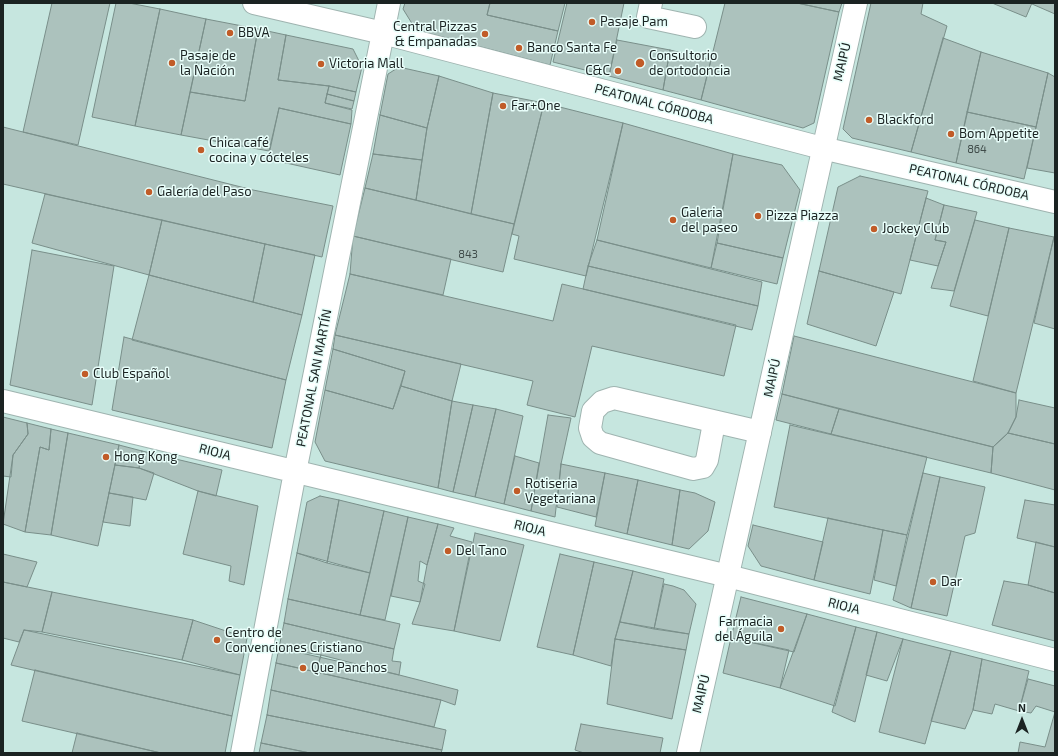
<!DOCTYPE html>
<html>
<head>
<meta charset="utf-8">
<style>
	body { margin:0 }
	#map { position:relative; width:1058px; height:756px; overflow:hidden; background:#dbf1ec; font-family:"Exo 2",sans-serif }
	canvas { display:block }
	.frame { position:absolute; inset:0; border:4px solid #1b2322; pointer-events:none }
	.north { position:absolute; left:1002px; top:700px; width:40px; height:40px; -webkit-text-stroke:3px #e8fefa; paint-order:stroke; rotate:0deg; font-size:11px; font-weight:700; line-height:16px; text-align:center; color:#1b2322 }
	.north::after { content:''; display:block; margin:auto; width:14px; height:18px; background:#1b2322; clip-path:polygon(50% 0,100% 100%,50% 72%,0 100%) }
</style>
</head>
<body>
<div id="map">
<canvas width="1058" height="756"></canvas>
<div class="frame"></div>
<div class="north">N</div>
</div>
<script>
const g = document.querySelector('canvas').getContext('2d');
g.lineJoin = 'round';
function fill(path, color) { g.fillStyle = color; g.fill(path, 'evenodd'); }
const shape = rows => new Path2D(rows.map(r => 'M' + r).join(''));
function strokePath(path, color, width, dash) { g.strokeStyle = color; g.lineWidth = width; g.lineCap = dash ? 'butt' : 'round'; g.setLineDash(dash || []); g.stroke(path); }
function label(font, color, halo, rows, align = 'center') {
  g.font = font + ' "Exo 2",sans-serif'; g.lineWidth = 3; g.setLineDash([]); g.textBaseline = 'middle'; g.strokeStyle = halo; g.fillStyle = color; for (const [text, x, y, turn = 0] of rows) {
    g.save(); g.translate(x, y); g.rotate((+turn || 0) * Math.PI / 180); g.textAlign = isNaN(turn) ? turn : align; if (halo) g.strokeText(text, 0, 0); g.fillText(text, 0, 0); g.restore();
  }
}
const built = shape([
	[3,3,1055,3,1055,753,3,753]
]);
const building = shape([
	[52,3,110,3,78,145,23,132,52,3],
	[116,3,129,3,160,9,135,126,92,117,116,3],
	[405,3,490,3,487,15,558,31,550,65,416,30,403,9,405,3],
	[490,3,565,3,558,31,487,15,490,3],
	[567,3,624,3,609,76,553,62,567,3],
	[725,3,797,3,839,12,814,123,803,128,701,100,725,3],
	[797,3,842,3,839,12,797,3],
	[871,3,923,3,921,14,947,26,911,152,852,138,843,129,871,3],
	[992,3,1032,3,1026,17,992,3],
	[1032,3,1055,3,1055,14,1032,4,1032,3],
	[160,9,206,19,181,135,135,126,160,9],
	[206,19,258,29,245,101,190,92,206,19],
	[258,29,286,35,278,80,329,86,325,103,352,110,351,124,279,108,269,151,181,135,190,92,245,101,258,29],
	[286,35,353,49,362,67,356,92,329,86,278,80,286,35],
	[943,38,981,52,956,163,911,152,943,38],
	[617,40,670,50,663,90,609,76,617,40],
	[670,50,711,60,701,100,663,90,670,50],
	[981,52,1048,73,1036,127,967,112,981,52],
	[399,67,439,76,427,128,380,115,388,74,399,67],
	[1048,73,1055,77,1055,173,1027,168,1048,73],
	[439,76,493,93,471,214,416,200,427,128,439,76],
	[329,86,356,92,354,101,327,94,329,86],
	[493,93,544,103,514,224,471,214,493,93],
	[327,94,354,101,352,109,325,103,327,94],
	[544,103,623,123,586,276,514,259,519,236,512,234,544,103],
	[279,108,351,124,340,175,268,159,279,108],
	[967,112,1036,127,1024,179,956,163,967,112],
	[380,115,427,128,422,160,373,154,380,115],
	[623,123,733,154,711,268,597,240,623,123],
	[3,127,253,190,333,206,322,257,3,184,3,127],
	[373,154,422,160,416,200,365,188,373,154],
	[733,154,782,165,800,190,783,258,717,243,733,154],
	[860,176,928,191,901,294,819,271,838,187,860,176],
	[365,188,514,224,503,272,353,236,365,188],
	[45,194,162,220,149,275,32,243,45,194],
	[926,198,944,205,935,240,946,242,938,266,910,260,926,198],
	[944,205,977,212,954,291,931,288,946,242,935,240,944,205],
	[162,220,265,244,253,302,149,275,162,220],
	[975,220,1009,228,988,316,950,306,975,220],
	[1009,228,1054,237,1016,393,973,381,1009,228],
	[353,236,451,259,443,295,350,274,353,236],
	[1054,237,1055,237,1055,329,1034,323,1054,237],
	[597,240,762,282,758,306,588,266,597,240],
	[717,243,783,258,777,284,711,268,717,243],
	[265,244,315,255,302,315,253,302,265,244],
	[32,250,114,266,92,405,10,385,32,250],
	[588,266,758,306,752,330,583,289,588,266],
	[819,271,894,292,876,346,807,324,819,271],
	[350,274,553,321,562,284,736,325,724,376,592,346,575,417,527,405,533,381,335,335,350,274],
	[149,275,302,315,286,380,132,340,149,275],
	[335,335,461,364,452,401,401,386,405,371,333,349,335,335],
	[794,336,1016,393,1016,417,1008,433,993,447,782,394,794,336],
	[124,337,286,380,272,448,112,410,124,337],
	[333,349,405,371,393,409,325,390,333,349],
	[401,386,452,401,438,488,325,461,315,442,325,390,393,409,401,386],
	[782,394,839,409,831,434,776,420,782,394],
	[1019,400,1055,408,1055,444,1008,433,1016,417,1019,400],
	[452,401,473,405,453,492,438,488,452,401],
	[473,405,496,409,475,497,453,492,473,405],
	[496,409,523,416,504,504,475,497,496,409],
	[839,409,993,447,991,473,831,434,839,409],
	[548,415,571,418,561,464,555,517,531,511,548,415],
	[3,417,27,423,28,434,13,455,11,477,3,476,3,417],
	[27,423,51,429,49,450,40,447,25,532,3,524,13,455,28,434,27,423],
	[790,425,927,457,907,535,774,507,790,425],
	[51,429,68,433,51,535,25,532,40,447,49,450,51,429],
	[68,433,119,445,98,546,51,535,68,433],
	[1008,433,1055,444,1055,490,991,473,993,447,1008,433],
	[119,445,142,451,139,468,115,465,119,445],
	[142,451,222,470,216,496,198,491,139,468,142,451],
	[515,456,539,463,531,511,504,504,515,456],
	[561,464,605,473,596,517,557,507,561,464],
	[115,465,139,468,154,473,146,500,109,493,115,465],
	[605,473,638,480,627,534,595,526,605,473],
	[923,473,940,477,911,608,893,600,923,473],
	[940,477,985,487,975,533,965,536,947,616,911,608,940,477],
	[638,480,680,490,672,545,627,534,638,480],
	[680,490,695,493,715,502,708,531,689,549,672,545,680,490],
	[198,491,258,506,244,585,229,581,231,566,183,554,198,491],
	[109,493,133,497,130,526,103,522,109,493],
	[320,496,339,500,327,563,297,553,307,502,320,496],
	[339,500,384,511,370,573,327,563,339,500],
	[1025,500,1055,505,1055,547,1017,538,1025,500],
	[384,511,408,517,385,620,360,615,384,511],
	[408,517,438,524,427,565,420,561,418,581,425,584,420,602,391,596,408,517],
	[828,518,883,530,870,594,814,580,828,518],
	[438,524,454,528,450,536,472,542,454,631,412,624,420,602,427,565,438,524],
	[753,525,823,542,814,580,761,566,748,546,753,525],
	[883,530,907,535,896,586,874,580,883,530],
	[475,533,524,545,500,641,454,631,475,533],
	[1036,542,1055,547,1055,593,1028,585,1036,542],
	[297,553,370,573,360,615,288,599,297,553],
	[3,554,37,562,27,587,3,582,3,554],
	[560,554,594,562,573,655,537,647,560,554],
	[594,562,633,571,615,639,611,666,573,655,594,562],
	[633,571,664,579,654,629,620,622,633,571],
	[1004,581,1028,585,1055,593,1055,641,992,625,1004,581],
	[3,582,52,592,42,632,24,630,19,642,3,638,3,582],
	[664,584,673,586,684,590,696,604,689,634,654,629,664,584],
	[52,592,193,620,182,660,42,632,52,592],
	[741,597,807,614,794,652,731,638,741,597],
	[288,599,400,624,394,649,284,623,288,599],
	[807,614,856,627,835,706,780,688,807,614],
	[193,620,247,638,240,675,182,660,193,620],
	[620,622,689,634,686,650,615,639,620,622],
	[284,623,394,649,392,661,401,662,399,675,279,648,284,623],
	[856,627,877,632,855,722,832,712,856,627],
	[24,630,240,675,232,716,11,665,24,630],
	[877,632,903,639,887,681,866,675,877,632],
	[731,638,789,650,780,688,723,673,731,638],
	[615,639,686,650,672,719,607,704,615,639],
	[903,639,951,651,925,744,879,732,903,639],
	[279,648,321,655,316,672,276,663,279,648],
	[951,651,982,659,973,710,965,729,931,721,951,651],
	[321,655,458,690,455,705,441,700,316,672,321,655],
	[982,659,1029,671,1019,711,995,704,992,714,973,710,982,659],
	[276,663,441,700,434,727,271,690,276,663],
	[35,670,232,716,225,753,161,753,22,721,35,670],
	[1028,679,1055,686,1055,753,1018,753,1020,742,1045,747,1055,712,1036,706,1031,713,1019,711,1028,679],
	[271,690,446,730,442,750,267,715,271,690],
	[267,715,442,750,441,753,310,753,261,743,267,715],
	[581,724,663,738,660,753,584,753,575,750,581,724],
	[77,733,161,753,72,753,77,733],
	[261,743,310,753,259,753,261,743]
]);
const minor = shape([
	[254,3,383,33,822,148,1055,202],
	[651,3,648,17,695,27],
	[3,401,728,576,1055,660],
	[714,423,707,460,703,467,693,469,600,443,593,437,590,428,593,411,602,402,614,398,760,432],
	[242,753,295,472,389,3]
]);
const major = shape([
	[688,753,856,3]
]);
const markers = [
	[592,22,4,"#c15c28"],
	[230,33,4,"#c15c28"],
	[485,34,4,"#c15c28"],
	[519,48,4,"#c15c28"],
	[172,63,4,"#c15c28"],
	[640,63,5,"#c15c28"],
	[321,64,4,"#c15c28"],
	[618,71,4,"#c15c28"],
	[503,106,4,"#c15c28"],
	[869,120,4,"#c15c28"],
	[951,134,4,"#c15c28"],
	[201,150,4,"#c15c28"],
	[149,192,4,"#c15c28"],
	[758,216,4,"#c15c28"],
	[673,220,4,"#c15c28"],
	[874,229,4,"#c15c28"],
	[85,374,4,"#c15c28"],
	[106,457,4,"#c15c28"],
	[517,491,4,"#c15c28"],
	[448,551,4,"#c15c28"],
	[933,582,4,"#c15c28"],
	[781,629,4,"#c15c28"],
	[217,640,4,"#c15c28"],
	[303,668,4,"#c15c28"]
];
const numberNames = [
	["864",977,149],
	["843",468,254]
];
const poiNames = [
	["Pasaje Pam",600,22],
	["Central Pizzas",477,27,"right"],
	["& Empanadas",477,42,"right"],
	["BBVA",238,33],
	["Banco Santa Fe",527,48],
	["Pasaje de",180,56],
	["la Nación",180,71],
	["Consultorio",649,56],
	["de ortodoncia",649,71],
	["Victoria Mall",329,64],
	["C&C",610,71,"right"],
	["Far+One",511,106],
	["Blackford",877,120],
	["Bom Appetite",959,134],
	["Chica café",209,143],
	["cocina y cócteles",209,158],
	["Galería del Paso",157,192],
	["Galeria",681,213],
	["del paseo",681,228],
	["Pizza Piazza",766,216],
	["Jockey Club",882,229],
	["Club Español",93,374],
	["Hong Kong",114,457],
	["Rotiseria",525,484],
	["Vegetariana",525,499],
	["Del Tano",456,551],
	["Dar",941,582],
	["Farmacia",773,622,"right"],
	["del Águila",773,637,"right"],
	["Centro de",225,633],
	["Convenciones Cristiano",225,648],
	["Que Panchos",311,668]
];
const streetNames = [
	["MAIPÚ",842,62,-77],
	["PEATONAL CÓRDOBA",654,104,15],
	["PEATONAL CÓRDOBA",969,182,13],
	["PEATONAL SAN MARTÍN",314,378,-79],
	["MAIPÚ",772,378,-78],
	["RIOJA",215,452,14],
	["RIOJA",530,528,14],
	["RIOJA",844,606,14],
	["MAIPÚ",701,694,-77]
];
fill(built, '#c6e6df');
fill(building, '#acc2bd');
strokePath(building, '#7a8f8a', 1);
strokePath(minor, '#9fb4b0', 24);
strokePath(major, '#9fb4b0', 24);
strokePath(minor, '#fff', 22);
strokePath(major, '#fff', 22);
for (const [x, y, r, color] of markers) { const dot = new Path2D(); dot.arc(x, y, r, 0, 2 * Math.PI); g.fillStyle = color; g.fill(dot); strokePath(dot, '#e8fefa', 1.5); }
label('11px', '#3f4b49', null, numberNames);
label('13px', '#1b2322', '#e8fefa', poiNames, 'left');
label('13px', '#1b2322', '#e8fefa', streetNames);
</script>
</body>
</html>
